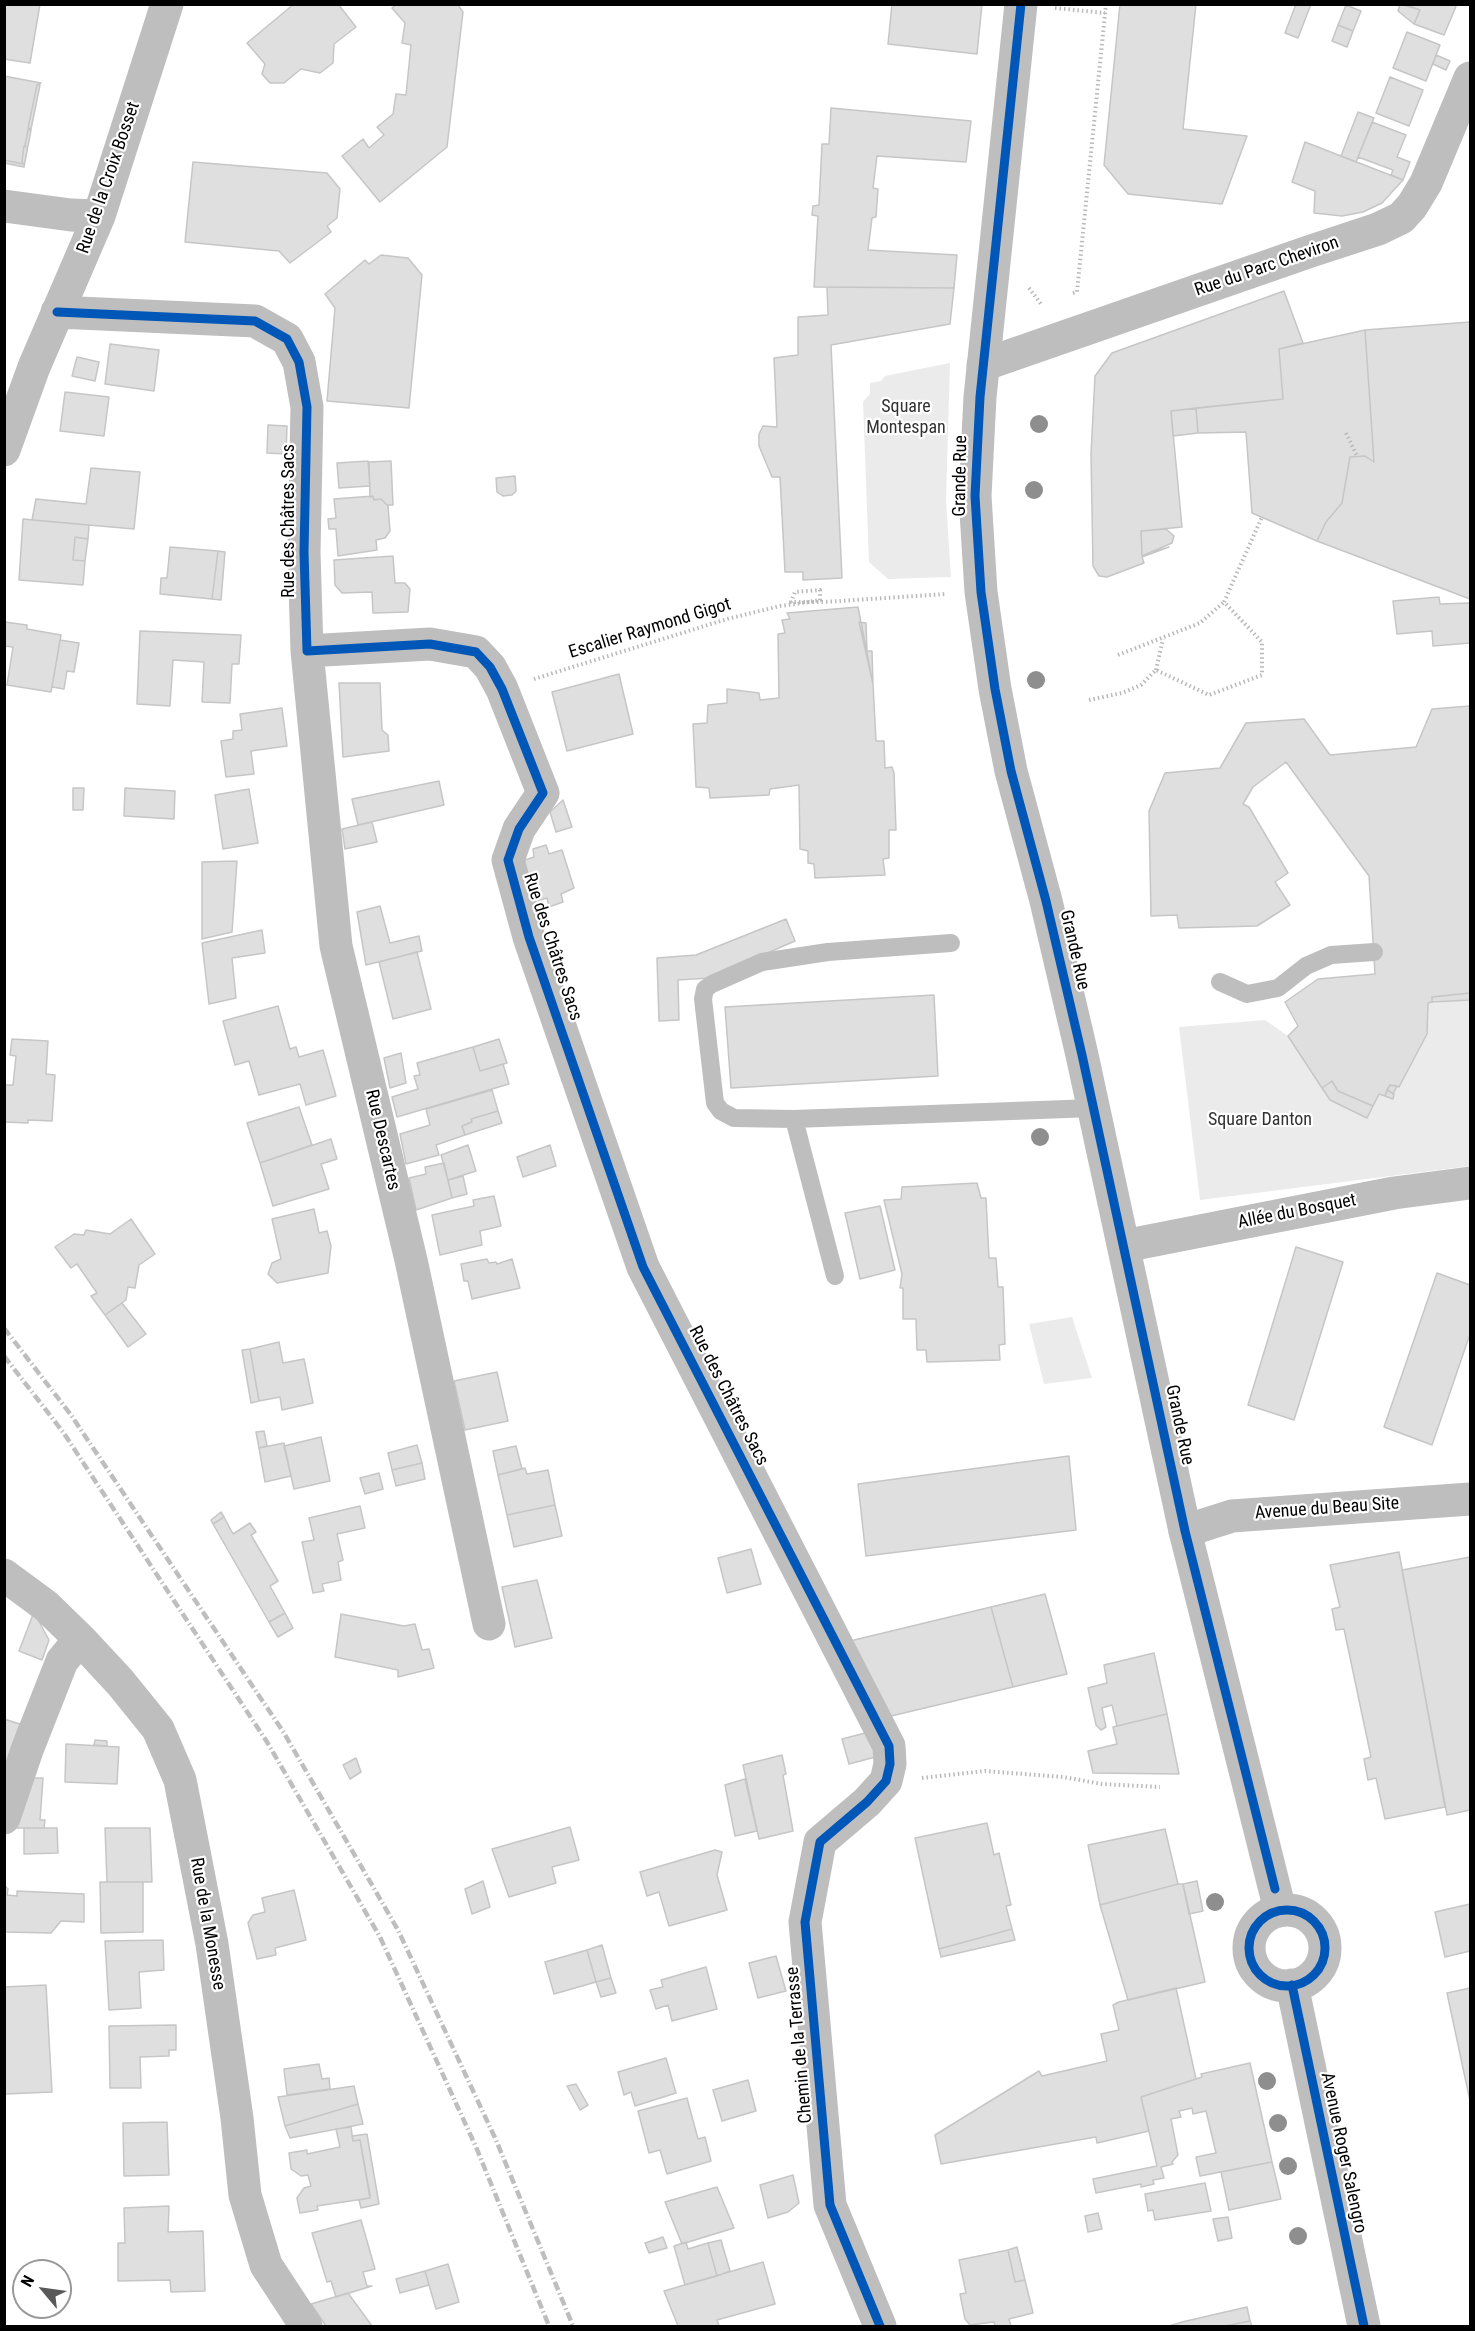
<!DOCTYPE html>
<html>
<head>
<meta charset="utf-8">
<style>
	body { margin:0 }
	#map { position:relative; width:1475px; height:2331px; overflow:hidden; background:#fff; font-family:"Roboto Condensed",sans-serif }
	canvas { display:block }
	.frame { position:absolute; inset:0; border:6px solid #000; pointer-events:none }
	.north { position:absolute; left:12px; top:2259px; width:60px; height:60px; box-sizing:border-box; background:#fff; border:2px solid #999; border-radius:50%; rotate:299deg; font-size:16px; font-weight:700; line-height:24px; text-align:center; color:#000 }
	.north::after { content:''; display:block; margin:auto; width:21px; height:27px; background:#595959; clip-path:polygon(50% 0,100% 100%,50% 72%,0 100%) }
</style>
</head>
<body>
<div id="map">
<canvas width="1475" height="2331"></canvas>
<div class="frame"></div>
<div class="north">N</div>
</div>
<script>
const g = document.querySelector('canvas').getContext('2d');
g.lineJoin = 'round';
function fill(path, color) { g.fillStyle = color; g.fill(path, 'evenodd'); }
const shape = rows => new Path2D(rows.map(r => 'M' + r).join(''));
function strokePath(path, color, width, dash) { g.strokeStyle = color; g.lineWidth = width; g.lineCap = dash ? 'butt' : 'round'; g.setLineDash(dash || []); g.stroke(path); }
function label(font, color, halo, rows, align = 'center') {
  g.font = font + ' "Roboto Condensed",sans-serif'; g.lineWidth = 4.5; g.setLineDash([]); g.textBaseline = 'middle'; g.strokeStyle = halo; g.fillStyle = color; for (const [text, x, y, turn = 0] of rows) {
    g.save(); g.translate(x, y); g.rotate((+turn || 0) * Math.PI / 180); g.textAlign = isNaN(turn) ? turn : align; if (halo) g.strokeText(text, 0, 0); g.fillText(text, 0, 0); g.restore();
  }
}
const green = shape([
	[950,363,946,500,951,577,888,579,869,562,863,402,870,394,870,383,881,381,885,376],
	[1470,1000,1470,1166,1200,1200,1179,1027,1265,1020,1288,1036,1330,1100,1367,1118,1379,1094,1392,1099,1397,1086,1399,1087,1427,1034,1428,1003],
	[1072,1317,1092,1378,1044,1384,1029,1324]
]);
const building = shape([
	[4,4,40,4,30,63,4,59,4,4],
	[294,4,338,4,356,27,334,44,333,63,320,73,301,69,284,83,270,83,262,74,265,64,247,43,294,4],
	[397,4,457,4,463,12,447,147,380,202,342,156,363,139,369,148,384,135,377,127,393,114,396,94,406,95,411,45,402,43,405,23,392,8,397,4],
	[892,4,982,4,977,54,888,44,892,4],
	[1120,4,1196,4,1183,129,1247,136,1222,204,1128,194,1104,165,1120,4],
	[1296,4,1311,4,1298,38,1285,33,1296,4],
	[1400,4,1420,10,1414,24,1398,11,1400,4],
	[1405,4,1457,4,1444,35,1414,24,1420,10,1405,4],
	[1346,5,1361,11,1353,31,1338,25,1346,5],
	[1338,25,1353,31,1347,47,1332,41,1338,25],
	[1407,32,1440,45,1426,81,1393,68,1407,32],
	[1436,55,1450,61,1446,70,1433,64,1436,55],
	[4,76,41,83,37,85,28,128,31,130,28,130,25,145,26,147,24,146,22,161,23,164,4,160,4,76],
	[1390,77,1423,90,1409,126,1376,113,1390,77],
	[37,85,40,85,31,129,28,128,37,85],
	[831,108,971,121,966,162,877,156,873,188,878,189,876,217,872,218,868,250,957,255,954,288,814,287,818,216,812,215,813,206,819,205,822,144,829,144,831,108],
	[1358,112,1374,118,1356,162,1341,156,1358,112],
	[1372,122,1406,135,1397,157,1410,162,1403,180,1391,175,1393,170,1358,157,1372,122],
	[28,130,31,130,24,167,4,163,4,160,23,164,22,161,24,146,26,147,25,145,28,130],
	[1305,142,1341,156,1403,180,1382,203,1363,212,1342,216,1314,213,1315,191,1292,182,1305,142],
	[193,162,327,173,340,189,337,218,327,226,331,232,290,263,279,251,185,242,193,162],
	[381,255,408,258,422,275,409,408,327,401,335,308,325,294,365,260,369,264,381,255],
	[827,287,954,288,950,324,831,345,842,578,803,580,803,572,785,572,780,477,772,477,759,446,759,434,763,426,777,427,774,358,798,355,798,317,828,315,827,287],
	[1284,291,1303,343,1279,349,1283,399,1171,411,1182,527,1141,531,1142,556,1169,547,1142,557,1144,563,1107,577,1099,576,1093,566,1091,454,1095,376,1112,353,1284,291],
	[1470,322,1470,599,1317,541,1326,522,1342,503,1350,457,1365,456,1374,462,1365,330,1470,322],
	[1365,330,1374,462,1365,456,1350,457,1342,503,1326,522,1317,541,1252,513,1246,432,1198,433,1196,408,1283,399,1279,349,1365,330],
	[110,344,159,350,154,391,105,384,110,344],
	[77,357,99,362,95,381,72,376,77,357],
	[65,392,109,397,104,436,60,431,65,392],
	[1196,408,1198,433,1173,436,1171,411,1196,408],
	[268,425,287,426,286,454,267,453,268,425],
	[368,461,370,486,339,488,337,463,368,461],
	[391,461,393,505,387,505,381,499,374,500,373,496,370,497,369,462,391,461],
	[91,468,140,472,134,529,32,520,36,499,86,504,91,468],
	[515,476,516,491,512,495,503,496,497,492,496,478,515,476],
	[373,496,374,500,381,499,388,506,390,531,385,538,376,540,377,550,338,556,336,529,329,529,328,519,336,518,334,499,373,496],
	[23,519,89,525,88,539,75,537,73,560,85,561,83,585,19,580,23,519],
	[1166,529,1174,536,1172,543,1142,556,1141,531,1166,529],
	[75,537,88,539,85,561,73,560,75,537],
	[170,547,218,551,212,599,160,594,161,578,167,578,170,547],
	[218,551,225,552,221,600,212,599,218,551],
	[393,556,395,583,405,583,410,589,408,612,373,613,372,592,342,593,335,585,334,560,393,556],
	[1439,597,1440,604,1470,603,1470,643,1433,646,1432,631,1397,634,1393,601,1439,597],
	[858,607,873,684,876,741,884,741,885,768,892,767,894,773,896,830,889,830,889,858,883,859,885,875,815,878,814,864,808,863,808,851,800,849,799,785,770,789,769,795,710,798,709,788,696,787,693,724,707,723,708,705,727,703,727,689,759,693,760,700,779,698,778,634,785,633,782,620,790,619,787,613,858,607],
	[5,622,27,625,27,629,61,635,51,692,7,685,13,647,4,646,5,622],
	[859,622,866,623,867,651,872,651,873,684,859,622],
	[140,631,241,635,239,664,232,664,230,703,202,702,204,662,173,660,170,706,137,704,140,631],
	[60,640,79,643,74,672,67,671,64,689,52,687,60,640],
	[619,674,633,734,567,751,552,692,619,674],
	[339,683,380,683,382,730,388,735,389,751,343,757,339,683],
	[1470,706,1470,993,1432,997,1432,1002,1428,1003,1427,1034,1399,1087,1390,1085,1385,1096,1379,1094,1373,1106,1338,1091,1332,1081,1322,1088,1288,1036,1298,1026,1285,1002,1318,979,1375,974,1369,876,1286,762,1253,787,1243,804,1249,807,1288,873,1275,882,1290,905,1257,926,1179,928,1177,915,1151,916,1149,811,1165,773,1220,768,1246,723,1304,719,1330,755,1416,747,1432,709,1470,706],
	[282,708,287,746,251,751,254,774,226,777,221,741,233,739,233,731,242,730,240,714,282,708],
	[439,781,444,805,358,825,352,799,439,781],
	[73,788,84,788,83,810,73,810,73,788],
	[125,788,175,791,174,819,124,816,125,788],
	[249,789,258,843,223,849,215,795,249,789],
	[563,800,572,827,556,832,550,812,563,800],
	[372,822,377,842,345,849,342,829,372,822],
	[546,845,549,854,562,850,574,888,561,894,563,902,549,907,547,898,530,903,516,863,534,857,533,849,546,845],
	[237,861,232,932,202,939,202,862,237,861],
	[380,906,390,943,419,936,422,951,366,965,357,912,380,906],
	[786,919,795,941,710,978,678,980,679,1020,659,1021,657,958,696,955,786,919],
	[262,930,265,953,232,958,236,998,209,1004,202,943,262,930],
	[417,952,431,1009,393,1019,379,962,417,952],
	[1470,993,1470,1000,1432,1002,1432,997,1470,993],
	[934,995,938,1076,731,1088,725,1007,934,995],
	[278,1006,290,1049,296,1047,299,1057,323,1050,336,1096,306,1105,300,1084,259,1095,249,1061,235,1065,223,1021,278,1006],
	[12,1039,48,1041,46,1074,55,1075,52,1121,28,1120,28,1123,4,1122,4,1085,13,1085,16,1056,10,1055,12,1039],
	[499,1039,507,1063,480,1071,473,1047,499,1039],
	[473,1047,480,1071,503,1064,509,1084,397,1117,392,1097,418,1089,414,1076,420,1075,417,1063,473,1047],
	[401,1053,406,1083,390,1088,384,1058,401,1053],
	[1332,1081,1338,1091,1373,1106,1367,1118,1330,1100,1322,1088,1332,1081],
	[1390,1085,1397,1086,1393,1094,1387,1090,1390,1085],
	[492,1090,498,1111,471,1119,472,1122,462,1126,465,1135,436,1145,439,1155,406,1164,400,1134,430,1125,426,1109,492,1090],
	[1387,1090,1394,1094,1393,1099,1385,1096,1387,1090],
	[299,1107,312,1145,260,1163,247,1123,299,1107],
	[498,1111,502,1123,465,1135,462,1126,472,1122,471,1119,498,1111],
	[331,1139,337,1159,321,1164,329,1189,273,1206,260,1163,331,1139],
	[468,1145,476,1171,448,1180,441,1155,468,1145],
	[550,1145,556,1166,523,1177,517,1157,550,1145],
	[444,1163,452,1198,416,1210,409,1178,426,1174,425,1167,444,1163],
	[463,1176,467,1194,452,1198,448,1180,463,1176],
	[977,1183,981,1198,986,1198,989,1258,996,1258,998,1287,1003,1287,1005,1344,999,1345,1000,1360,927,1362,926,1350,917,1350,916,1319,903,1319,903,1288,900,1288,902,1274,884,1200,901,1199,902,1187,977,1183],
	[494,1196,501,1226,480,1231,482,1245,440,1255,432,1215,474,1206,473,1200,494,1196],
	[880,1206,895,1270,860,1279,845,1213,880,1206],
	[314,1209,319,1233,327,1231,331,1246,328,1273,277,1283,268,1274,272,1263,281,1259,272,1219,314,1209],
	[131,1219,155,1254,139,1265,135,1288,128,1287,126,1300,105,1315,91,1296,97,1293,77,1264,71,1268,55,1247,74,1234,84,1235,86,1230,110,1234,131,1219],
	[1296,1247,1343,1262,1294,1420,1248,1405,1296,1247],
	[487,1259,489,1263,496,1262,497,1264,512,1259,520,1288,472,1299,468,1281,464,1281,461,1264,487,1259],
	[1437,1273,1470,1285,1470,1334,1432,1445,1384,1427,1437,1273],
	[122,1303,146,1334,128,1347,105,1315,122,1303],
	[279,1342,283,1363,304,1359,313,1403,282,1410,280,1397,259,1401,250,1349,279,1342],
	[250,1349,259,1401,251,1403,242,1350,250,1349],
	[497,1372,508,1421,465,1430,454,1381,497,1372],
	[264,1431,267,1446,259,1448,256,1432,264,1431],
	[321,1437,330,1481,294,1489,284,1446,321,1437],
	[284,1443,291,1476,265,1482,259,1448,284,1443],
	[417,1445,422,1463,392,1470,388,1453,417,1445],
	[516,1446,522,1469,498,1475,493,1451,516,1446],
	[1069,1456,1076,1530,866,1556,858,1484,1069,1456],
	[422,1463,425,1479,396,1486,392,1470,422,1463],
	[525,1468,527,1474,548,1470,555,1505,507,1515,498,1475,525,1468],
	[379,1473,383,1489,365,1494,360,1478,379,1473],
	[555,1505,562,1536,514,1547,507,1515,555,1505],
	[360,1506,365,1528,337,1534,343,1560,338,1562,341,1580,322,1584,324,1591,313,1593,302,1542,314,1540,309,1518,360,1506],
	[221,1512,224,1517,213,1524,211,1520,221,1512],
	[224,1517,233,1534,250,1523,256,1532,251,1535,278,1581,270,1586,285,1613,269,1622,213,1524,224,1517],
	[751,1549,761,1584,727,1593,718,1558,751,1549],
	[1399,1552,1445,1807,1385,1819,1376,1778,1368,1780,1364,1759,1371,1757,1344,1629,1336,1630,1332,1609,1340,1607,1330,1565,1399,1552],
	[1470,1557,1470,1810,1447,1815,1402,1570,1470,1557],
	[537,1580,552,1638,515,1647,502,1587,537,1580],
	[1045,1594,1067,1674,1013,1687,991,1607,1045,1594],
	[991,1607,1013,1687,887,1717,850,1641,991,1607],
	[34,1612,49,1640,42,1660,19,1651,34,1612],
	[285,1613,293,1628,278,1637,269,1622,285,1613],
	[341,1614,404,1626,415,1624,422,1650,429,1649,434,1668,398,1677,398,1670,335,1657,341,1614],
	[1154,1653,1167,1714,1117,1726,1112,1705,1102,1708,1106,1727,1101,1730,1096,1725,1088,1688,1107,1683,1104,1665,1154,1653],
	[1167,1714,1179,1774,1093,1773,1088,1751,1117,1744,1113,1727,1167,1714],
	[4,1719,20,1724,7,1762,4,1761,4,1719],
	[869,1732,879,1756,849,1764,842,1739,869,1732],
	[95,1740,107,1741,107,1746,94,1745,95,1740],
	[66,1744,119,1747,117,1784,65,1782,66,1744],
	[782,1755,786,1774,783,1775,793,1831,759,1839,743,1765,782,1755],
	[356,1758,361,1772,350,1779,343,1765,356,1758],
	[32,1778,43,1778,40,1820,45,1820,44,1828,7,1828,32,1778],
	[745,1779,757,1831,735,1836,725,1785,745,1779],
	[987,1823,994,1855,999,1853,1011,1905,1006,1906,1012,1929,939,1949,915,1838,987,1823],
	[570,1827,579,1860,552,1867,556,1883,509,1897,492,1849,570,1827],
	[24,1828,57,1828,58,1853,24,1854,24,1828],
	[105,1828,150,1828,152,1882,107,1882,105,1828],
	[1165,1829,1178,1884,1100,1905,1088,1845,1165,1829],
	[715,1850,722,1852,717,1875,727,1910,669,1926,659,1892,647,1896,640,1872,715,1850],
	[483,1881,490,1907,472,1914,465,1889,483,1881],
	[1197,1881,1203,1911,1189,1914,1183,1884,1197,1881],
	[100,1882,143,1882,143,1932,101,1933,100,1882],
	[1178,1884,1183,1884,1205,1982,1128,2000,1100,1905,1178,1884],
	[4,1885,8,1889,7,1895,17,1896,17,1891,84,1894,84,1922,61,1921,51,1933,4,1932,4,1885],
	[294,1890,306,1940,275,1948,276,1955,257,1959,248,1923,253,1915,265,1912,262,1898,294,1890],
	[1470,1904,1470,1951,1445,1957,1435,1912,1470,1904],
	[1012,1929,1015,1940,941,1957,939,1949,1012,1929],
	[163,1940,164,1970,139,1972,141,2008,109,2010,105,1941,163,1940],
	[602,1945,611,1978,596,1982,587,1950,602,1945],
	[587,1950,596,1982,554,1994,545,1962,587,1950],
	[776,1956,786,1991,758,1998,749,1963,776,1956],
	[706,1967,717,2009,672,2021,668,2005,656,2009,650,1990,663,1987,661,1980,706,1967],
	[611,1978,616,1993,601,1997,596,1982,611,1978],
	[46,1985,52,2092,5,2094,4,1987,46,1985],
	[1176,1988,1196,2079,1141,2097,1149,2131,1097,2143,1096,2137,941,2164,935,2135,1039,2071,1042,2076,1107,2061,1101,2034,1119,2030,1113,2005,1119,2002,1176,1988],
	[1470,1988,1470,2101,1447,1993,1470,1988],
	[176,2025,176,2050,169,2050,169,2056,140,2057,141,2088,110,2088,109,2026,176,2025],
	[666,2058,676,2093,635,2106,631,2092,624,2095,618,2072,666,2058],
	[1250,2063,1272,2162,1200,2176,1196,2157,1216,2153,1206,2111,1193,2114,1192,2108,1179,2111,1181,2117,1171,2119,1178,2155,1172,2162,1173,2164,1161,2167,1164,2178,1153,2180,1154,2184,1141,2187,1141,2184,1096,2193,1093,2179,1157,2166,1141,2097,1202,2077,1201,2074,1250,2063],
	[319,2064,322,2079,329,2078,330,2089,287,2095,284,2069,319,2064],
	[748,2080,756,2111,722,2121,713,2090,748,2080],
	[576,2084,588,2105,580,2110,567,2086,576,2084],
	[354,2086,358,2104,285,2126,278,2097,354,2086],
	[687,2098,698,2139,705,2137,711,2161,667,2174,660,2150,649,2153,638,2111,687,2098],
	[358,2104,363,2124,290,2138,285,2126,358,2104],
	[167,2122,169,2175,124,2176,123,2123,167,2122],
	[351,2127,353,2141,360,2140,370,2198,317,2206,318,2210,300,2213,297,2198,304,2188,311,2186,308,2175,301,2176,291,2169,289,2153,307,2150,307,2154,340,2147,336,2129,351,2127],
	[367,2134,379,2204,361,2208,359,2200,370,2198,370,2195,360,2140,353,2141,352,2136,367,2134],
	[1272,2162,1281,2199,1229,2210,1221,2172,1272,2162],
	[793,2175,799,2203,788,2212,768,2218,760,2185,793,2175],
	[1205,2183,1211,2211,1155,2220,1153,2210,1148,2211,1145,2194,1205,2183],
	[717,2187,734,2228,682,2244,665,2202,717,2187],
	[169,2206,168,2232,203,2231,205,2291,171,2292,170,2280,118,2281,118,2243,125,2243,124,2208,169,2206],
	[1098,2213,1102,2229,1088,2232,1085,2216,1098,2213],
	[1228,2217,1232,2238,1218,2241,1213,2219,1228,2217],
	[361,2220,375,2269,363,2272,367,2286,372,2286,336,2297,331,2281,327,2282,312,2233,361,2220],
	[663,2237,667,2248,649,2253,645,2243,663,2237],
	[721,2240,730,2271,717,2276,708,2243,721,2240],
	[686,2242,688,2249,708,2243,717,2276,685,2285,674,2246,686,2242],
	[1017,2247,1025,2280,1015,2282,1008,2250,1017,2247],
	[1008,2250,1015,2282,1025,2280,1033,2313,1009,2319,1011,2326,995,2326,994,2322,970,2325,965,2319,960,2294,966,2293,959,2260,1008,2250],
	[763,2262,775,2304,717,2320,719,2326,678,2326,664,2291,763,2262],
	[448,2264,459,2302,436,2309,425,2271,448,2264],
	[425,2271,429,2285,400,2293,396,2279,425,2271],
	[348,2293,372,2326,326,2326,311,2304,348,2293],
	[1247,2307,1250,2321,1225,2326,1169,2326,1182,2322,1247,2307],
	[1250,2321,1252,2326,1225,2326,1250,2321]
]);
const path = shape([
	[1055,8,1105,13],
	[1029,288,1041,304],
	[1073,293,1077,292,1106,4],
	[1346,433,1357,456],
	[1118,655,1200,623,1224,602],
	[1156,670,1163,639],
	[534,679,727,619,780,606,796,604,820,600,820,590,795,592,791,602,824,602,946,594],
	[1089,700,1122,693,1141,685,1156,670,1209,695,1262,675,1262,642,1224,602,1262,517],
	[922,1778,985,1771,1063,1777,1102,1784,1160,1787]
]);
const lane = shape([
	[951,943,828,952,762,962,712,984,705,989,703,999,715,1103,721,1111,734,1118,794,1119,1094,1108],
	[1220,982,1247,994,1278,988,1306,966,1331,955,1374,952],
	[794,1119,835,1276]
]);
const street = shape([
	[4,206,71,215,99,216],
	[57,312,255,321,287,339,299,362,307,407,304,552,307,651,430,644,476,652,490,667,502,689,543,793,519,829,508,860,529,937,643,1267,889,1746,890,1764,886,1781,867,1802,820,1842,805,1922,830,2205,880,2326],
	[983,365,1311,251,1378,229,1401,218,1412,206,1426,183,1470,78],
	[4,450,34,367,99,216,167,4],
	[307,651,336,946,411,1260,489,1624],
	[1124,1246,1394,1193,1470,1183],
	[1185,1531,1232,1516,1470,1499],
	[4,1575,46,1606,80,1639,120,1682,158,1729,180,1780,212,1944,237,2118,245,2195,266,2265,306,2326],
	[4,1818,27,1750,62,1661,80,1639]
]);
const primary = shape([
	[1021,4,980,397,975,496,981,592,995,689,1011,771,1046,901,1082,1055,1185,1531,1280,1910],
	'1249 1948a38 38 0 1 1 76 0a38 38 0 1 1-76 0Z',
	[1292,1985,1364,2326]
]);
const rail = shape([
	[4,1328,71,1415,284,1733,398,1930,496,2140,573,2326],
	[4,1356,63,1432,267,1742,380,1937,476,2147,549,2326]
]);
const cycleway = shape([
	[1021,4,980,397,975,496,981,592,995,689,1011,771,1046,901,1082,1055,1185,1531,1275,1889],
	[57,312,255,321,287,339,299,362,307,407,304,552,307,651,430,644,476,652,490,667,502,689,543,793,519,829,508,860,529,937,643,1267,889,1746,890,1764,886,1781,867,1802,820,1842,805,1922,830,2205,880,2326],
	'1249 1948a38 38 0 1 1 76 0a38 38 0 1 1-76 0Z',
	[1292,1985,1364,2326]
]);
const trees = [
	[1039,424],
	[1034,490],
	[1036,680],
	[1040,1137],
	[1215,1902],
	[1267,2081],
	[1278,2123],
	[1288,2166],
	[1298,2236]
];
const streetNames = [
	["Rue de la Croix Bosset",109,178,-71],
	["Rue du Parc Cheviron",1267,267,-19],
	["Grande Rue",961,476,-89],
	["Rue des Châtres Sacs",289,521,-90],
	["Escalier Raymond Gigot",650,629,-17],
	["Rue des Châtres Sacs",552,947,72],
	["Grande Rue",1074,950,77],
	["Rue Descartes",382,1140,77],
	["Allée du Bosquet",1297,1212,-11],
	["Rue des Châtres Sacs",728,1396,63],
	["Grande Rue",1179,1425,78],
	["Avenue du Beau Site",1327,1509,-4],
	["Rue de la Monesse",207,1924,80],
	["Chemin de la Terrasse",800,2045,-95],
	["Avenue Roger Salengro",1343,2153,78]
];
const parkNames = [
	["Square",906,407],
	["Montespan",906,428],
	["Square Danton",1260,1120]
];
fill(green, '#ebebeb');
fill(building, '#dfdfdf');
strokePath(building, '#c6c6c6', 1.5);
strokePath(path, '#b9b9b9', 4, [1.5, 3]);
strokePath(lane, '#bebebe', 18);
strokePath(street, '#bebebe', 33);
strokePath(primary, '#bebebe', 33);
strokePath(rail, '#bebebe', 4.5, [9, 3, 1.5, 3]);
strokePath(cycleway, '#0057b8', 9);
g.fillStyle = '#8e8e8e';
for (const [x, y] of trees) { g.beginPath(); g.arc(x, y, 9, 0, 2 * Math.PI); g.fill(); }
label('18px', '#000', '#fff', streetNames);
label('18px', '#323232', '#fff', parkNames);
</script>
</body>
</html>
